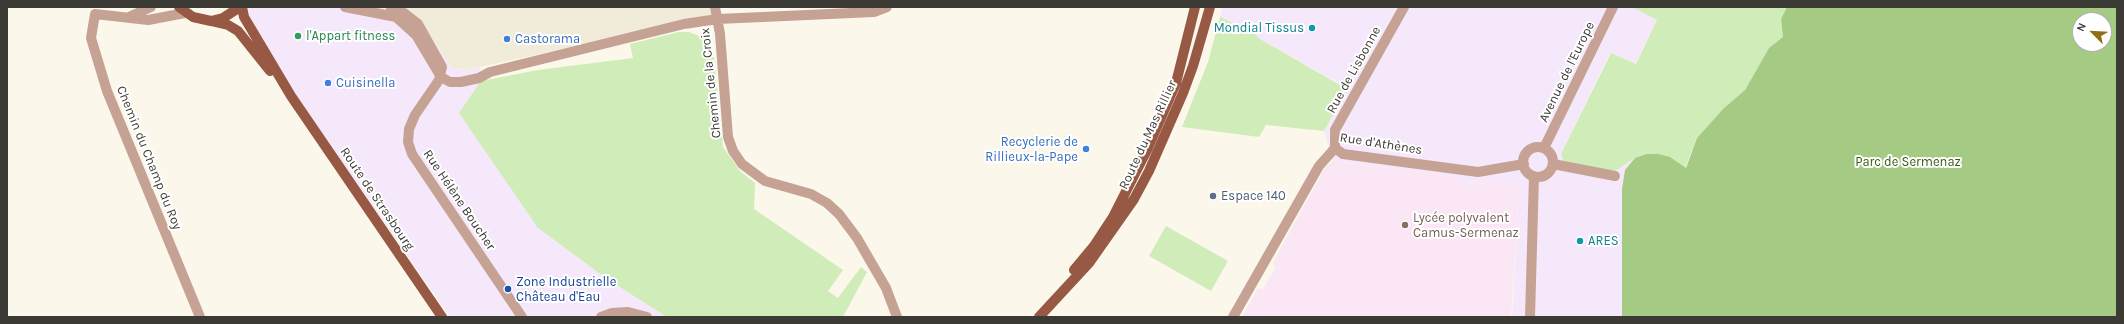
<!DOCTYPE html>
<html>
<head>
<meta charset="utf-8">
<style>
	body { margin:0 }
	#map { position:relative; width:2124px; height:324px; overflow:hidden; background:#fbf8eb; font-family:Karla,sans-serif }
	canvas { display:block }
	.frame { position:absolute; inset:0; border:8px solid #3b3a35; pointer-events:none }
	.north { position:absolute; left:2072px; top:12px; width:40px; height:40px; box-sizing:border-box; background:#fff; border:1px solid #b1b0ae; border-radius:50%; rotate:294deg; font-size:11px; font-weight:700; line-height:16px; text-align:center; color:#3b3a35 }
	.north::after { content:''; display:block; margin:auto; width:14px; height:18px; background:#916d13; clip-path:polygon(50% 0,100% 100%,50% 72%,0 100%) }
</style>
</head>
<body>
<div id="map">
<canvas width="2124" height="324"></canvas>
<div class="frame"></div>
<div class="north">N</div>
</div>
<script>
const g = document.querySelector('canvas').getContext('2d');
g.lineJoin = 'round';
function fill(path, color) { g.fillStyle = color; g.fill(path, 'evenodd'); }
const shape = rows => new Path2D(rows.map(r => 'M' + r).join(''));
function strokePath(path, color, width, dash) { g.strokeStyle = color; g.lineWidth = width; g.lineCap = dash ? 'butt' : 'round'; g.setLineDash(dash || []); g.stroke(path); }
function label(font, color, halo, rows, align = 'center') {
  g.font = font + ' Karla,sans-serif'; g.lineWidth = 4; g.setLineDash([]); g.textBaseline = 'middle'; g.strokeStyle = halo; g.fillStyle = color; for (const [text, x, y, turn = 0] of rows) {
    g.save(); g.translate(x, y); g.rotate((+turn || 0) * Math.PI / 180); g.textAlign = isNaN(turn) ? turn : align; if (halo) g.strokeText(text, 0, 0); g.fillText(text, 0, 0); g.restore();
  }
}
const built = shape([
	[396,7,713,7,714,16,466,70,451,67,429,34]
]);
const industrial = shape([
	[234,7,396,7,429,34,451,67,466,70,480,67,481,81,538,228,607,279,667,317,450,317],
	[1222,7,1632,7,1657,20,1635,65,1610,53,1561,154,1615,171,1635,158,1622,189,1622,317,1512,317,1519,184,1475,180,1467,188,1460,184,1462,177,1333,161,1324,131,1347,88,1260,39,1253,32,1220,17]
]);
const education = shape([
	[1333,161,1462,177,1460,184,1466,188,1477,179,1519,184,1511,317,1242,317,1258,288,1263,289,1275,268,1273,262,1326,166]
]);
const green = shape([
	[1632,7,1787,7,1781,19,1783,37,1769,48,1745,90,1724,108,1697,138,1685,168,1670,157,1635,158,1615,171,1564,162,1561,154,1611,53,1636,64,1657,20],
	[1220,17,1253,32,1260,39,1347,89,1324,131,1266,125,1259,137,1182,127,1208,62],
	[679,32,689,32,699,36,709,46,712,57,714,57,723,147,740,171,755,183,754,209,843,270,828,291,838,298,861,267,867,272,843,317,667,317,607,279,538,228,459,113,481,81,538,70,633,58,630,44],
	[1166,226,1228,261,1211,291,1149,256]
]);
const forest = shape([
	[1787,7,2117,7,2117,317,1622,317,1622,189,1625,170,1635,158,1647,154,1658,154,1670,157,1686,168,1697,138,1724,108,1745,90,1769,48,1783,37,1781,19],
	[2080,20,2104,20,2104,44,2080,44]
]);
const minor = shape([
	[345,7,396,17,416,35,441,77,450,82,461,82,479,78,490,72,684,24,718,19,874,12,887,7],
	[715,7,720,34,728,137,733,151,742,164,765,181,811,194,827,203,839,214,857,238,886,288,897,317],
	[391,9,404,13,418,24,442,67,439,80,415,115,409,129,408,142,412,154,522,317],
	[95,14,91,38,107,91,200,317],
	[95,14,148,20,185,13],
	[131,16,151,7],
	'1523 162a15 15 0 1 1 30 0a15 15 0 1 1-30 0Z',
	[1335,148,1335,130,1404,7],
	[1544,148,1613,7],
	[1553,164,1615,176],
	[601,317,612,313,628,312,647,317],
	[1233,317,1319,166,1335,148,1343,154,1478,172,1524,164],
	[1530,317,1534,176]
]);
const major = shape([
	[179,7,193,17,211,21,223,18,240,7],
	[242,7,244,17,291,96,442,317],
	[211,21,228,25,238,31,270,71],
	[1074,270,1094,246,1113,217,1147,150,1176,83,1195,7],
	[1039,317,1089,263,1134,199,1149,171,1183,93,1193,66,1210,7]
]);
const markers = [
	[1312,28,4,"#0f9aa8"],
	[298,36,4,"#2e9e5b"],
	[507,39,4,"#3f7fe0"],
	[328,83,4,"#3f7fe0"],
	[1086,149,4,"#3f7fe0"],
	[1213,196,4,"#5c6f8a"],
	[1405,225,4,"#8d6e63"],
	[1580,241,4,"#0f9aa8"],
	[508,289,4,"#1a4fb4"]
];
const cultureNames = [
	["Mondial Tissus",1304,28],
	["ARES",1588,241,"left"]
];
const leisureNames = [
	["l'Appart fitness",306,36]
];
const shopNames = [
	["Castorama",515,39],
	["Cuisinella",336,83],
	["Recyclerie de",1078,142,"right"],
	["Rillieux-la-Pape",1078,157,"right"]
];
const streetNames = [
	["Rue de Lisbonne",1354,70,-61],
	["Avenue de l'Europe",1567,72,-64],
	["Chemin de la Croix",711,83,-96],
	["Route du Mas Rillier",1148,135,-65],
	["Rue d'Athènes",1381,144,9],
	["Chemin du Champ du Roy",149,158,68],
	["Route de Strasbourg",377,199,56],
	["Rue Hélène Boucher",459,200,56]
];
const parkNames = [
	["Parc de Sermenaz",1908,162]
];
const serviceNames = [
	["Espace 140",1221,196]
];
const educationNames = [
	["Lycée polyvalent",1413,218],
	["Camus-Sermenaz",1413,233]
];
const transitNames = [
	["Zone Industrielle",516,282],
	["Château d'Eau",516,297]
];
fill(built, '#f1ecd9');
fill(industrial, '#f6e8fb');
fill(education, '#fbe6f5');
fill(green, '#d0ecb8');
fill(forest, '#a4ca83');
strokePath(minor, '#c6a295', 10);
strokePath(major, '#975944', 10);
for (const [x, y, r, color] of markers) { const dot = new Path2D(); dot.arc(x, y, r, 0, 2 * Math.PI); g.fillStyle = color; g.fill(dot); strokePath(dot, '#fff', 1.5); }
label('13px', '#0d838f', '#fff', cultureNames, 'right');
label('13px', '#27864d', '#fff', leisureNames, 'left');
label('13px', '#366cbe', '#fff', shopNames, 'left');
label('13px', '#3b3a35', '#fff', streetNames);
label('13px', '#395a10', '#fff', parkNames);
label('13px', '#4e5e75', '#fff', serviceNames, 'left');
label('13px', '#785e54', '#fff', educationNames, 'left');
label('13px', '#164399', '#fff', transitNames, 'left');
</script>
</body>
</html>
